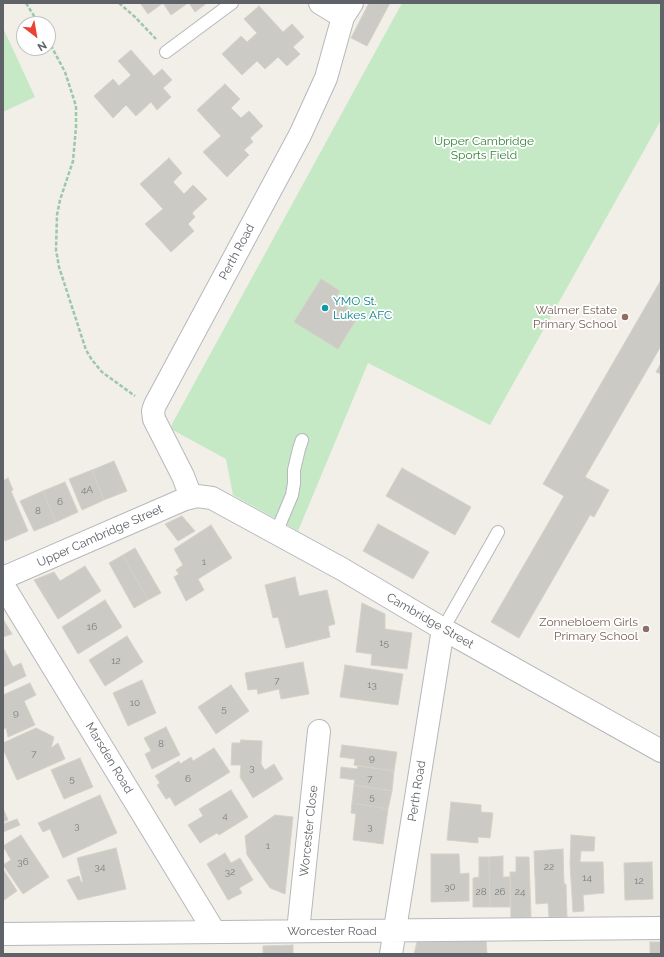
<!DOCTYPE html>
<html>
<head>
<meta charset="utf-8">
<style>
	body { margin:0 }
	#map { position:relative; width:664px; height:957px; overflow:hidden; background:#f1efe8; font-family:Raleway,sans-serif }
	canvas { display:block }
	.frame { position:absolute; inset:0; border:4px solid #5f6368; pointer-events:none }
	.north { position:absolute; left:16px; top:16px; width:40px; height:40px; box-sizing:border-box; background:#fff; border:1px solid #bfc1c3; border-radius:50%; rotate:149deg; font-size:11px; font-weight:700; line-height:16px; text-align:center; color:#5f6368 }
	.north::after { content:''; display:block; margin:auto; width:14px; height:18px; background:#ea4335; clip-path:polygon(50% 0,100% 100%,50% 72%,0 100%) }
</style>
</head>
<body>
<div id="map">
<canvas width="664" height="957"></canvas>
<div class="frame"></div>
<div class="north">N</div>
</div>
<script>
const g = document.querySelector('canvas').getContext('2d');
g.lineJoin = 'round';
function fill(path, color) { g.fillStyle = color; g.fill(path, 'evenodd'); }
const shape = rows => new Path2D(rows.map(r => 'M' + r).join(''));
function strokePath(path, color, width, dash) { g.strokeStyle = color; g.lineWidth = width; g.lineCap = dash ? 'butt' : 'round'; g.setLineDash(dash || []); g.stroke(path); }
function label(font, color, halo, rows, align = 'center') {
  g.font = font + ' Raleway,sans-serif'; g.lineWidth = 3.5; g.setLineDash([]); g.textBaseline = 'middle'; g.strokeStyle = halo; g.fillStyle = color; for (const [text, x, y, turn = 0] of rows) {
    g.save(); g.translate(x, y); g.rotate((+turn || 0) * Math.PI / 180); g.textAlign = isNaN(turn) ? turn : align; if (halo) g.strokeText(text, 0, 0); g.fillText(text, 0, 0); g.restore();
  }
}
const green = shape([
	[402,3,661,3,661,120,490,425,368,363,298,531,233,495,226,459,171,429,172,424],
	[4,30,35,97,3,112,3,31]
]);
const building = shape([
	[140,3,188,3,171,15,163,3,148,14,140,3],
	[189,3,207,3,195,12,189,3],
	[369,3,390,3,367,46,351,38,369,3],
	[259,6,283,32,292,24,304,37,293,47,300,54,287,66,278,57,265,69,257,61,242,75,222,54,241,36,247,42,257,33,244,19,259,6],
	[131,50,154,76,162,69,172,80,163,88,171,97,157,110,151,102,136,116,126,105,113,118,94,96,113,79,119,86,131,75,118,61,131,50],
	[225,84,240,99,231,108,241,118,249,111,263,126,250,138,253,142,244,150,249,155,227,177,203,152,221,136,197,110,225,84],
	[169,158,182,173,173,182,184,194,193,185,207,199,192,213,195,217,188,224,194,231,171,252,145,224,163,209,140,184,169,158],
	[321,279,340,291,334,300,359,315,338,349,294,322,321,279],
	[661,280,661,346,585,477,609,490,594,517,590,515,519,638,491,622,564,496,543,484,661,280],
	[661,363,661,374,656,372,661,363],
	[114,461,127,491,104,500,92,470,114,461],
	[402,468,471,507,455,535,386,496,402,468],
	[92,470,104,500,82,510,69,479,92,470],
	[8,478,13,490,11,491,28,531,5,541,3,537,3,481,8,478],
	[65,482,78,512,56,522,43,491,65,482],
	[43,491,56,522,34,531,20,501,43,491],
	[182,516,195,531,178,541,165,524,182,516],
	[378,524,429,552,413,579,363,551,378,524],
	[211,525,232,558,198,579,204,590,186,601,174,577,179,574,176,570,183,565,174,549,211,525],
	[135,548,161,593,148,600,123,555,135,548],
	[123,555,148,600,134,608,109,563,123,555],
	[85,566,101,591,58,619,34,580,54,572,60,581,85,566],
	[295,577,299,596,327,590,335,624,328,626,330,637,286,648,278,617,273,618,265,585,295,577],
	[105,600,122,627,78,654,62,627,105,600],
	[362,603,385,614,385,629,412,633,407,669,371,665,372,654,356,652,362,603],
	[3,619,12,634,3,637,3,619],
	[127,636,143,662,105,686,89,660,127,636],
	[3,647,13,667,21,663,26,676,3,687,3,647],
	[303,662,309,694,281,699,279,689,258,694,257,689,248,690,245,673,303,662],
	[345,665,403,674,398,705,340,697,345,665],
	[142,680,156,713,128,726,113,693,142,680],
	[30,683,36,695,24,701,35,725,8,737,6,728,3,729,3,695,30,683],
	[231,685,249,711,216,734,198,707,231,685],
	[166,727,180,755,152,769,145,754,151,751,144,738,166,727],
	[36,728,54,737,51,748,58,743,65,759,17,780,3,749,3,743,36,728],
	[241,740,262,741,261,764,265,770,274,764,283,779,253,798,240,777,241,765,231,765,232,743,240,743,241,740],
	[342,745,397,752,394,771,354,765,355,759,340,757,342,745],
	[214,748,230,772,175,806,170,797,166,799,157,785,160,783,155,776,179,761,180,764,191,757,193,761,214,748],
	[80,758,93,787,64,799,51,770,80,758],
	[358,766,394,771,392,791,354,785,355,780,340,778,341,767,357,769,358,766],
	[354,785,392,791,388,809,352,803,354,785],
	[231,790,248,817,219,835,217,833,200,843,188,825,203,816,199,809,231,790],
	[100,795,117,833,63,858,50,829,43,832,38,823,100,795],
	[451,802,481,805,481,812,493,813,490,838,478,837,478,843,447,840,451,802],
	[352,803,388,809,383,844,353,840,356,814,351,813,352,803],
	[3,808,8,820,3,822,3,808],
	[275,815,293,817,285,894,270,888,247,855,245,836,275,815],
	[17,819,20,825,3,832,3,824,17,819],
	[21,835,49,877,23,894,3,865,11,860,3,846,21,835],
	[571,835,595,837,594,851,581,851,580,862,603,862,604,893,583,895,584,911,573,912,570,864,571,835],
	[116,848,126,889,78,900,67,880,79,876,81,882,83,882,77,858,116,848],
	[563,849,564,884,566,884,567,917,549,917,548,903,536,904,534,851,563,849],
	[225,853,231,863,240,858,253,880,239,888,242,893,228,900,207,864,225,853],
	[431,854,459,854,460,874,469,873,469,901,431,902,431,854],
	[503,856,503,877,510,877,510,907,490,907,489,857,503,856],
	[479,857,489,857,490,907,473,907,473,878,479,877,479,857],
	[516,857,529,857,531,917,511,918,510,872,516,872,516,857],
	[652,862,653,899,625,900,624,863,652,862],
	[3,869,17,891,4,900,3,898,3,869],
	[486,940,487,954,414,954,417,942,486,940],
	[650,942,661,942,661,954,650,954,650,942],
	[293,945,293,954,263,954,263,946,293,945]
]);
const path = shape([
	[26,3,39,24],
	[119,3,135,17,156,39],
	[48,40,65,72,76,106,76,127,73,161,60,200,57,215,56,250,59,267,86,350,92,360,102,372,135,396]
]);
const lane = shape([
	[166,52,232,3],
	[276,533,292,495,294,483,294,470,299,449,302,440],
	[443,629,498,532]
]);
const street = shape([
	[320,3,343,17],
	[191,497,183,476,154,419,153,411,155,405,300,135,326,78,343,17,352,3],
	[3,578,185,499,197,496,212,498,342,569,443,629,661,751],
	[3,585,214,931],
	[298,931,319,731],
	[3,934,661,928],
	[391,954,443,629]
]);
const markers = [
	[325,308,4,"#0f9aa8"],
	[625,317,4,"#8d6e63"],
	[646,629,4,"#8d6e63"]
];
const numberNames = [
	["4A",87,490],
	["6",60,502],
	["8",38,511],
	["1",204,562],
	["16",92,627],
	["15",384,643],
	["12",116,661],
	["7",277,681],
	["13",372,685],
	["10",135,703],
	["5",224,709],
	["9",16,713],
	["8",161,744],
	["7",34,754],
	["9",372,758],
	["3",252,768],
	["5",72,779],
	["6",188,779],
	["7",370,779],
	["5",372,797],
	["4",225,816],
	["3",77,826],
	["3",370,827],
	["1",268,846],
	["36",23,862],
	["34",100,867],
	["22",549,867],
	["32",230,872],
	["14",587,878],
	["12",639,881],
	["30",450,887],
	["28",481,892],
	["26",500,892],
	["24",520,892]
];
const parkNames = [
	["Upper Cambridge",484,141],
	["Sports Field",484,155]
];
const streetNames = [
	["Perth Road",237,252,-62],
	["Upper Cambridge Street",100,536,-24],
	["Cambridge Street",430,621,30],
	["Marsden Road",109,758,59],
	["Perth Road",417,791,-81],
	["Worcester Close",309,831,-84],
	["Worcester Road",332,931]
];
const cultureNames = [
	["YMO St.",333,301],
	["Lukes AFC",333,315]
];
const educationNames = [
	["Walmer Estate",617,310],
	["Primary School",617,324],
	["Zonnebloem Girls",638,622],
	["Primary School",638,636]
];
fill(green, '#c5e8c5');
fill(building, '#cccac5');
strokePath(building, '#d6d1c6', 1);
strokePath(lane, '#b5b8bc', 14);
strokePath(street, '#b5b8bc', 24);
strokePath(path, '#9cc7a9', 2.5, [4, 2]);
strokePath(lane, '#fff', 12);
strokePath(street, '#fff', 22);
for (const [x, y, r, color] of markers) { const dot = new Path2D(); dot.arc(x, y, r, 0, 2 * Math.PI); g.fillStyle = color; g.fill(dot); strokePath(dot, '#fff', 1.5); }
label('10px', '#7a7d7f', null, numberNames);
label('12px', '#348238', '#fff', parkNames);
label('12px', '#5f6368', '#fff', streetNames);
label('12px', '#0d838f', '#fff', cultureNames, 'left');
label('12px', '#785e54', '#fff', educationNames, 'right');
</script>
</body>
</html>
